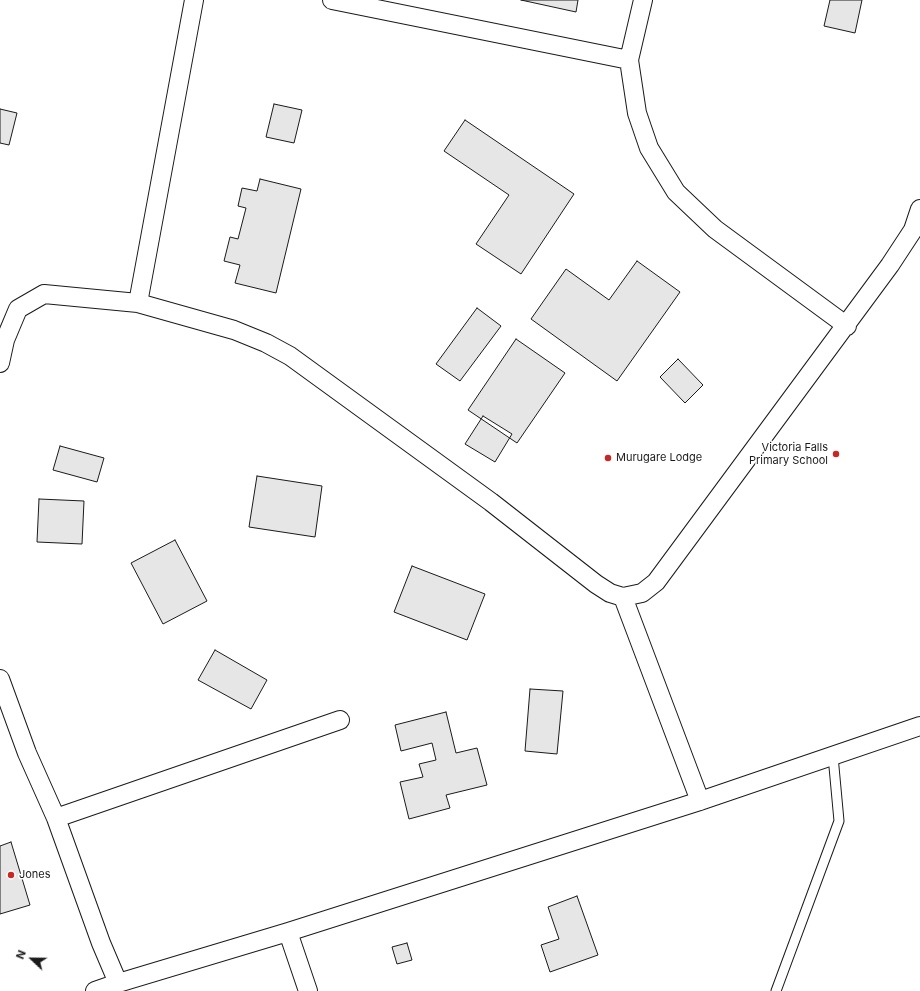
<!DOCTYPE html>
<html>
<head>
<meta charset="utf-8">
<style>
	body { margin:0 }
	#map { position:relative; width:920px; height:991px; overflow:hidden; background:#fff; font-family:Inter,sans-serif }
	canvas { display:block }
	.north { position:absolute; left:12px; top:939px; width:40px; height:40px; -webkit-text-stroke:3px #fff; paint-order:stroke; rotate:292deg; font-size:11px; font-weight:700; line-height:16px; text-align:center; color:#1a1a1a }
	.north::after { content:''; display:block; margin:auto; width:14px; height:18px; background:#1a1a1a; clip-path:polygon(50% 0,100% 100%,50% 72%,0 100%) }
</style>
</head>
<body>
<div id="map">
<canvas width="920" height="991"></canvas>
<div class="north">N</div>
</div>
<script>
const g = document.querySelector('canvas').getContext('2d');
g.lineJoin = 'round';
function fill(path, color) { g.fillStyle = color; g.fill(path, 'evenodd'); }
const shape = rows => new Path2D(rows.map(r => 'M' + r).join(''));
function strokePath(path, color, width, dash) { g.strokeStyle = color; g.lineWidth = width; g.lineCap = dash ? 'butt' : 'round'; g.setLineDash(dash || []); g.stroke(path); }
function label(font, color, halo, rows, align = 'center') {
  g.font = font + ' Inter,sans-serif'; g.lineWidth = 3; g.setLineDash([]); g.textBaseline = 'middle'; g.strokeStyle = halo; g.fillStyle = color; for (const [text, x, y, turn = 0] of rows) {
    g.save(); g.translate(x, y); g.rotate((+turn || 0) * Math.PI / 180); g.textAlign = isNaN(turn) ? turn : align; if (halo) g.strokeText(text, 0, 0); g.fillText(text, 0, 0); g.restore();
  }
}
const building = shape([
	[521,0,578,0,576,12,521,0],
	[830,0,862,0,855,33,824,26,830,0],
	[274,104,302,110,294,143,266,137,274,104],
	[0,109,17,113,9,145,0,143,0,109],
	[465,120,574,194,521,274,476,244,509,195,444,151,465,120],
	[260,179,301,189,276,293,235,283,240,265,224,261,230,237,238,239,246,208,238,206,242,188,257,191,260,179],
	[637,261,680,292,617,381,531,319,566,269,609,300,637,261],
	[477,308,501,326,460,381,436,364,477,308],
	[516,339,565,373,517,443,468,410,516,339],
	[678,359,703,385,685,403,660,377,678,359],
	[483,416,512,434,495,462,465,444,483,416],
	[60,446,104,458,97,482,53,470,60,446],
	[257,476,322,486,315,537,249,527,257,476],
	[39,499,84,501,82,544,37,542,39,499],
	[175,540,207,601,163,624,131,563,175,540],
	[412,566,485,594,467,640,394,612,412,566],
	[215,650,267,680,251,709,198,680,215,650],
	[530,689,563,691,557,754,525,751,530,689],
	[446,712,456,753,477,748,487,785,446,795,450,808,409,819,400,782,423,777,419,764,436,760,432,743,401,751,395,725,446,712],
	[11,842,30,905,0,914,0,846,11,842],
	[577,896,598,955,550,972,541,945,559,939,548,907,577,896],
	[407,943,412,960,397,964,392,947,407,943]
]);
const lane = shape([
	[776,991,839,821,833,756]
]);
const street = shape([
	[332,0,629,60,637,113,649,148,676,192,715,229,847,326],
	[629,60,643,0],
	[138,303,194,0],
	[0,363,5,340,18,309,44,294,138,303,234,330,266,343,290,356,491,502,596,584,610,593,623,597,700,801],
	[623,597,642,593,656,582,890,265,913,230,920,209],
	[0,679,27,753,56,818,101,943,118,983,288,932,700,801,920,726],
	[56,818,340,720],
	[288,932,308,991],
	[95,991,118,983]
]);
const markers = [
	[836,454,4,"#c62828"],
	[608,458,4,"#c62828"],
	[11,875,4,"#c62828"]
];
const poiNames = [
	["Victoria Falls",828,448,"right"],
	["Primary School",828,461,"right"],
	["Murugare Lodge",616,458],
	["Jones",19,875]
];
fill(building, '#e6e6e6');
strokePath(building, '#1a1a1a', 1);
strokePath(lane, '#1a1a1a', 11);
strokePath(street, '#1a1a1a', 20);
strokePath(lane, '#fff', 9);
strokePath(street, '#fff', 18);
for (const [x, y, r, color] of markers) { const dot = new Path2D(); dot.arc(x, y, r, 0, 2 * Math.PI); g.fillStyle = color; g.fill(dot); strokePath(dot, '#fff', 1.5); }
label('11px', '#1a1a1a', '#fff', poiNames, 'left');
</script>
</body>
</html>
